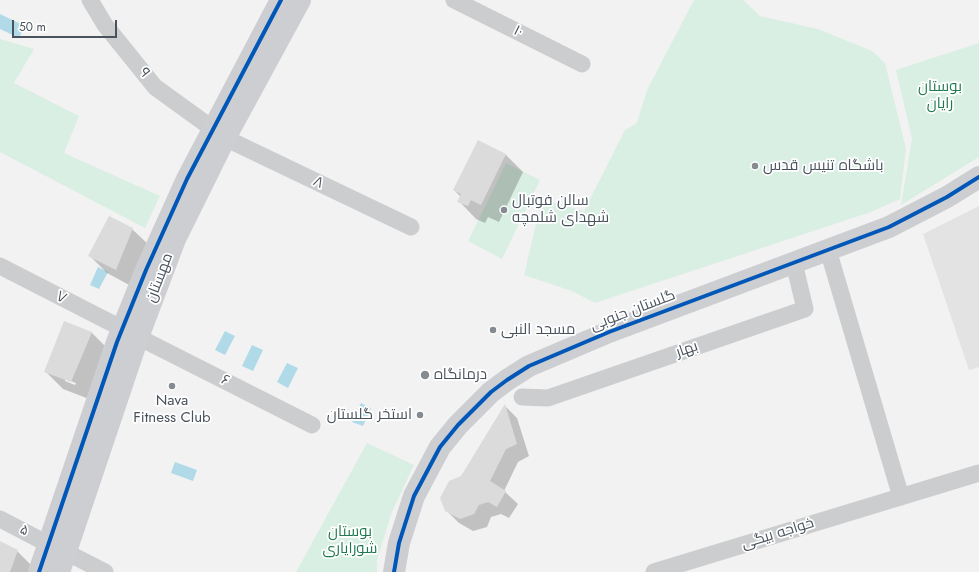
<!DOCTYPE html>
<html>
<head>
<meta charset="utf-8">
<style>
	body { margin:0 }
	#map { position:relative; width:979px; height:572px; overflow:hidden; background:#f2f2f2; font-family:Jost,sans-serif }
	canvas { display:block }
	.scale { position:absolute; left:12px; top:20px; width:105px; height:18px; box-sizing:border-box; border:2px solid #4a535d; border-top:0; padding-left:5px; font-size:12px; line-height:14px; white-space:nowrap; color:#4a535d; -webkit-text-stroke:3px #fff; paint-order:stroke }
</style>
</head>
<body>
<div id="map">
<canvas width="979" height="572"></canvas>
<div class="scale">50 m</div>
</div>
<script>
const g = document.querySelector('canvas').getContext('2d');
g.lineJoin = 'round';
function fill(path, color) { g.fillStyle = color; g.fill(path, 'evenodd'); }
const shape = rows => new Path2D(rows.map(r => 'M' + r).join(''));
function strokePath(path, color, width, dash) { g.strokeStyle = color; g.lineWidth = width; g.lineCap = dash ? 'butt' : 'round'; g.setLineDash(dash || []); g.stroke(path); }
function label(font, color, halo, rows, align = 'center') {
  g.font = font + ' Jost,Cairo,sans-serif'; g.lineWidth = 3.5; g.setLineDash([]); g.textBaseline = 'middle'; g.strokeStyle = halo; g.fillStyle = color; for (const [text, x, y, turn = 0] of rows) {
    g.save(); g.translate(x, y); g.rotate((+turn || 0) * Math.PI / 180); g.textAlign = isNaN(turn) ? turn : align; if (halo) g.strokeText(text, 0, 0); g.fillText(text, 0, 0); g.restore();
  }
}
const education = shape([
	[979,206,979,367,969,370,923,234]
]);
const green = shape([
	[694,0,743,0,760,16,818,29,872,51,885,63,906,149,900,199,871,212,595,303,572,291,524,275,542,199,584,211,625,130,637,123,647,90],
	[0,39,34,49,14,83,79,116,64,153,160,196,145,228,0,152],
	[979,43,979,157,901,205,912,139,896,70],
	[506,163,540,180,502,259,468,241],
	[367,443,414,465,392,512,377,560,377,572,296,572]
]);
const water = shape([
	[0,14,25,26,19,38,0,29],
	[98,267,108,272,99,289,90,285],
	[225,331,235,336,225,355,215,350],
	[252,345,263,350,253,371,242,366],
	[287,363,298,368,288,388,277,382],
	[361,403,371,408,363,426,352,422],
	[175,462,197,470,193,481,171,473]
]);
const shadow = shape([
	[505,154,523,172,499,222,488,217,485,223,476,219,459,201,461,197,454,190],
	[132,229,150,246,133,287,107,273,90,256],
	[91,332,109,350,89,399,63,389,45,371],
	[65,379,76,383,75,385,65,381],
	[505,406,517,418,529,456,518,462,504,491,518,504,509,518,501,514,491,517,487,527,473,531,459,523,446,510,462,477],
	[0,543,17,551,35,569,34,572,0,572]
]);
const building = shape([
	[478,140,506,154,481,205,471,200,468,206,457,202,461,194,453,190],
	[109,216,133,228,116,270,88,256],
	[64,321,92,332,71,382,44,372],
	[505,404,517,444,506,449,490,481,506,491,497,507,488,502,479,505,474,514,460,519,445,511,440,498,449,481,461,476],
	[0,541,18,550,10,572,0,572]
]);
const street = shape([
	[90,0,105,25,155,87,213,129],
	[454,0,582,64],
	[225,138,411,227],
	[828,250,901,497],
	[0,266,123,329],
	[138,337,312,425],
	[522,397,548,398,805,309,794,263],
	[0,519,48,544],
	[66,552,105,572],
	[654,572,979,473]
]);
const secondary = shape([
	[39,572,117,342,146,270,187,179,281,0],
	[59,572,138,337,175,239,225,138,300,0],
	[394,572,399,543,414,496,440,447,458,425,491,392,507,380,529,366,609,332,889,227,947,197,979,177]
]);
const cycleway = shape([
	[39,572,117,342,146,270,187,179,281,0],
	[394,572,399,543,414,496,440,447,458,425,491,392,507,380,529,366,609,332,889,227,947,197,979,177]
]);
const markers = [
	[755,166,4,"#858b91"],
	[504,210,4,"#858b91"],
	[493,330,4,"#858b91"],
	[425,375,5,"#858b91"],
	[172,386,4,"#858b91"],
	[420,415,4,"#858b91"]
];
const streetNames = [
	["۱۰",518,32,26],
	["۹",144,73,51],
	["۸",318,183,26],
	["مهستان",160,278,-69],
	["۷",61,298,27],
	["گلستان جنوبی",633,311,-21],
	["بهار",687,350,-19],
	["۶",225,381,27],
	["۵",24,531,27],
	["خواجه بیگی",778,534,-17]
];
const parkNames = [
	["بوستان",940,87],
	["رایان",940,104],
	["بوستان",350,532],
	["شورایاری",350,549]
];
const poiNames = [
	["باشگاه تنیس قدس",763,166],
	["سالن فوتبال",512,201],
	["شهدای شلمچه",512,218],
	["مسجد النبی",501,330],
	["درمانگاه",434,375],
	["Nava",172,401,"center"],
	["Fitness Club",172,418,"center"],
	["استخر گلستان",412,415,"right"]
];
fill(education, '#e4e3e3');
fill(green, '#d9efe3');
fill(water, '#b1dae9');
fill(shadow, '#0003');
fill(building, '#dbdbdc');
strokePath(street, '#cccdcf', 17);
strokePath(secondary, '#ccced1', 22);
strokePath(cycleway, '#0057b8', 4);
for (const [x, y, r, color] of markers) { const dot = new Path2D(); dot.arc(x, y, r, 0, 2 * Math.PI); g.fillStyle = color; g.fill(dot); strokePath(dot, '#fff', 1.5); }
label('15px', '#4a535d', '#fff', streetNames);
label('15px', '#207952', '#fff', parkNames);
label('15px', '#4a535d', '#fff', poiNames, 'left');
</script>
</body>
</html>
